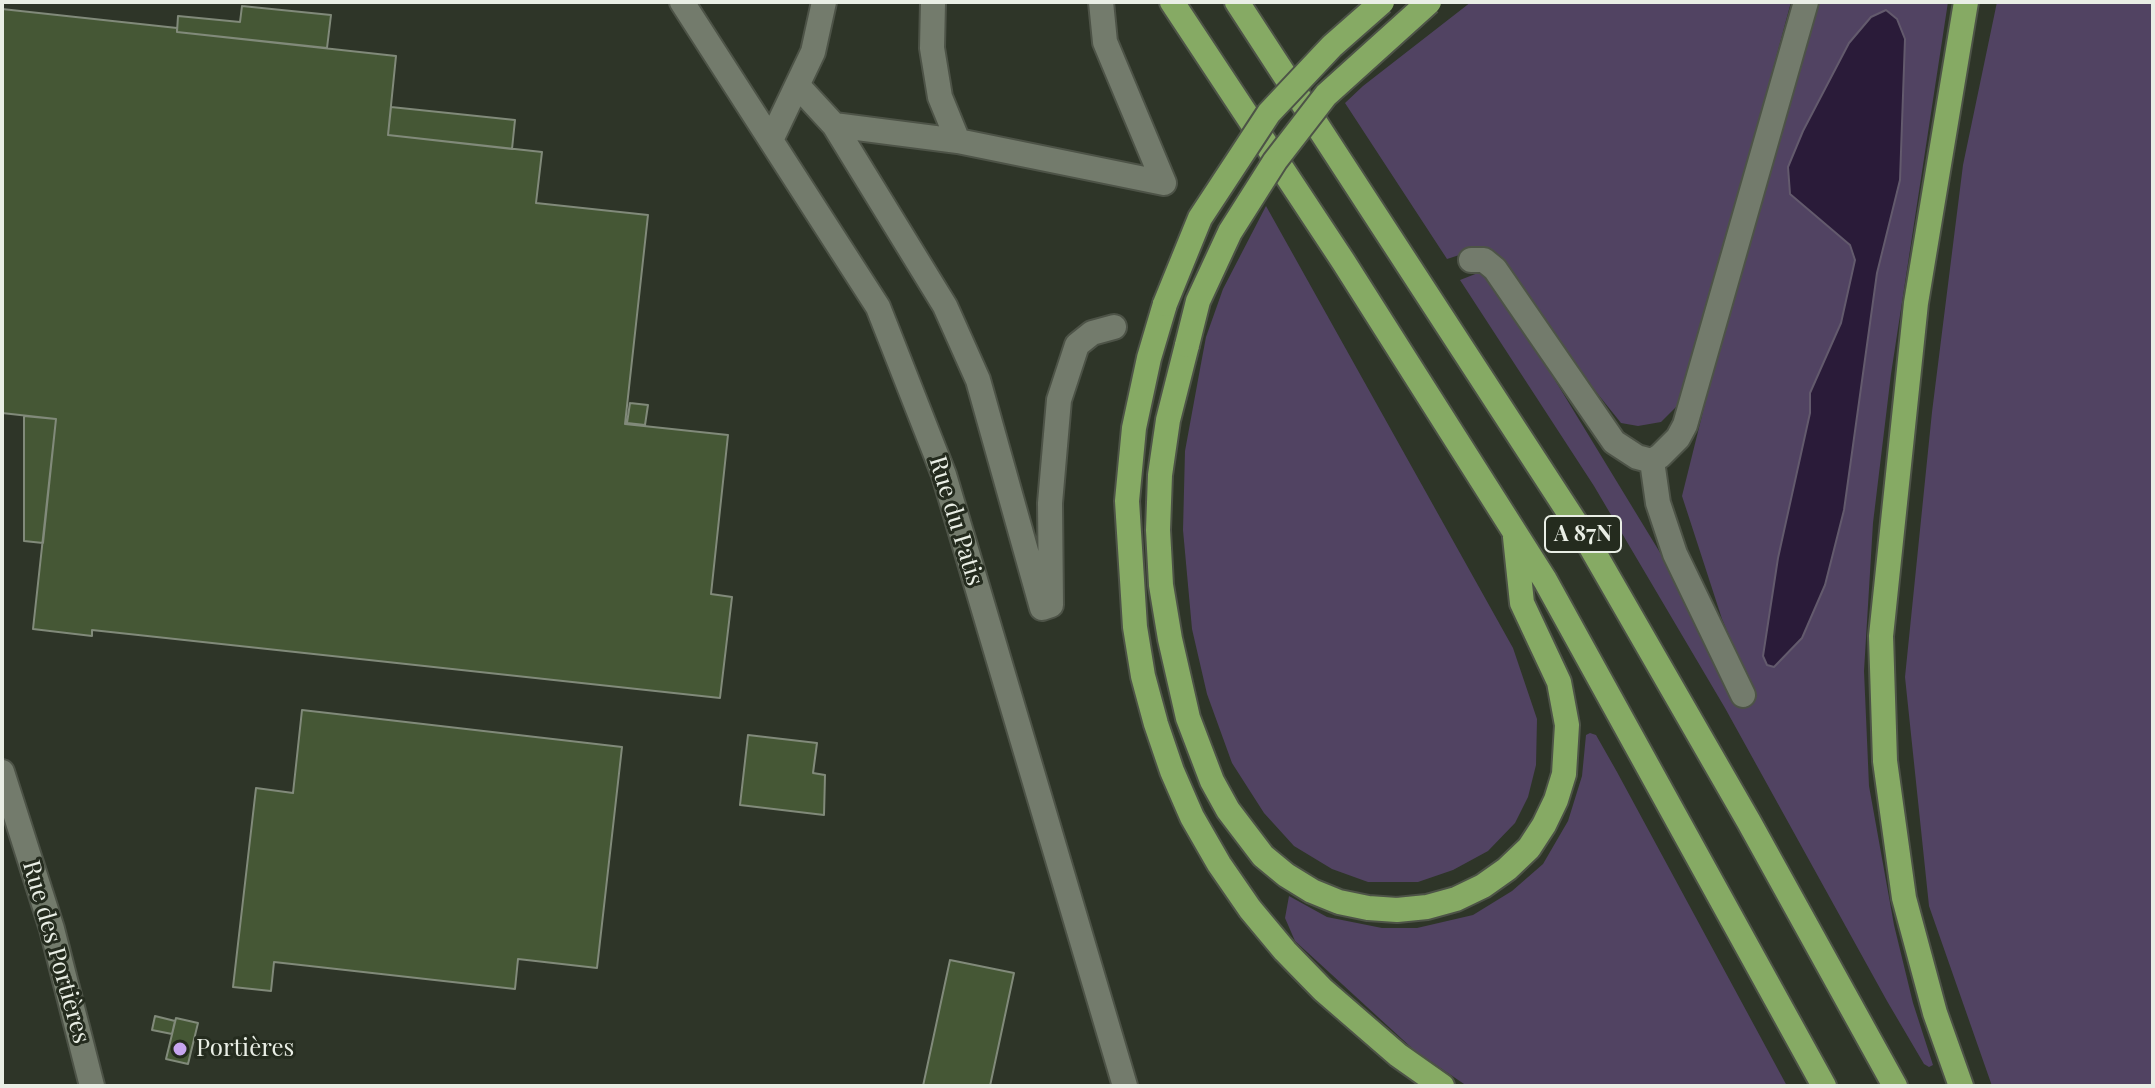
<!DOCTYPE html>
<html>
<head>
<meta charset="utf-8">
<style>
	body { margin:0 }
	#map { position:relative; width:2155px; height:1088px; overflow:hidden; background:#2e3528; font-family:"Playfair Display",serif }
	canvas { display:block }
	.frame { position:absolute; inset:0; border:4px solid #e9eee5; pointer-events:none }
</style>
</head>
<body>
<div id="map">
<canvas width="2155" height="1088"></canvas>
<div class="frame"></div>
</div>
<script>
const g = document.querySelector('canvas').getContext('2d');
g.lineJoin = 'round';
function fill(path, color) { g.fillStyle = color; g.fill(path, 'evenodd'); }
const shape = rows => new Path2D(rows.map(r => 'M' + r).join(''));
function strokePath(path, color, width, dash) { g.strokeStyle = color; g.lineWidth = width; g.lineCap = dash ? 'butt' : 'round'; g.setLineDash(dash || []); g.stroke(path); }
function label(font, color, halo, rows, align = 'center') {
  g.font = font + ' "Playfair Display",serif'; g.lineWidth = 6; g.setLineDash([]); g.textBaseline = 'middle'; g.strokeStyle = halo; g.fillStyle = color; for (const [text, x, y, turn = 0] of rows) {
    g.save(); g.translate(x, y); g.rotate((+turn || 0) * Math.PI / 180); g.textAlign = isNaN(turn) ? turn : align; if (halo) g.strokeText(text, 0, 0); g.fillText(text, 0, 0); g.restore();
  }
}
const green = shape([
	[1471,2,1791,2,1684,399,1661,422,1638,426,1621,423,1481,248,1447,259,1345,103,1363,86],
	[1813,2,1948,2,1891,374,1873,523,1864,671,1869,786,1894,925,1913,1003,1933,1065,1929,1067,1924,1064,1887,1001,1725,708,1594,486,1460,280,1483,271,1494,280,1681,587,1751,686,1722,619,1682,496,1726,319],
	[1997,2,2153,2,2153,1086,1992,1086,1929,906,1905,677,1932,412,1963,165],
	[1266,206,1513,648,1537,719,1536,765,1528,797,1515,823,1488,851,1453,870,1418,882,1368,882,1332,869,1294,846,1264,813,1232,763,1207,694,1192,629,1183,530,1185,451,1200,369,1206,337,1223,289],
	[1590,733,1596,735,1617,772,1787,1086,1467,1086,1414,1050,1295,941,1285,918,1289,896,1327,917,1382,928,1417,928,1473,915,1512,891,1543,864,1568,821,1582,776,1586,735]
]);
const water = shape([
	[1886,10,1897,19,1905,39,1900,180,1877,273,1844,510,1825,585,1802,638,1774,667,1767,665,1763,656,1778,558,1810,413,1810,393,1841,323,1855,260,1850,245,1790,194,1788,167,1803,131,1849,43,1871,17,1886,10]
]);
const building = shape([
	[242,6,331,15,327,48,177,32,178,16,240,22,242,6],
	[2,9,177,28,177,32,396,56,388,135,542,152,536,203,648,215,625,424,728,435,711,594,732,597,720,698,92,630,92,636,33,629,56,419,2,413,2,9],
	[391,107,515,120,512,149,388,135,391,107],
	[630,403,648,405,645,425,627,423,630,403],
	[24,416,56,419,43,543,24,541,24,416],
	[302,710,622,747,597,968,518,959,515,989,274,962,271,991,233,987,256,788,293,793,302,710],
	[748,735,817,743,813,773,825,775,824,815,740,805,748,735],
	[950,960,1014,973,990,1086,923,1086,950,960],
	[155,1016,175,1021,172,1034,152,1030,155,1016],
	[176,1018,198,1023,188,1064,166,1059,176,1018]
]);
const minor = shape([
	[682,2,878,307,944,475,1125,1086],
	[933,2,932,48,940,97,958,141],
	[798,86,834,125,945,306,978,380,1042,608,1051,605,1050,503,1059,400,1077,345,1092,333,1114,327],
	[834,125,958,141,1164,183,1105,42,1101,2],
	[771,140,813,52,824,2],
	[1471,260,1484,260,1495,269,1614,442,1637,457,1652,461,1660,456,1678,438,1685,425,1806,2],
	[1652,461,1658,503,1675,554,1743,695],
	[2,772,52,929,92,1086]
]);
const highway = shape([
	[1172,2,1343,261,1545,580,1824,1086],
	[1237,2,1588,542,1749,822,1895,1086],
	[1165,304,1149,358,1134,428,1127,501,1135,627,1143,676,1156,724,1172,771,1192,817,1219,864,1250,909,1285,951,1323,990,1398,1055,1442,1086],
	[1187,345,1168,420,1160,475,1158,530,1161,585,1170,639,1188,718,1212,781,1228,810,1263,856,1286,875,1312,891,1339,902,1368,908,1397,910,1427,907,1456,899,1483,886,1507,869,1529,848,1544,825,1556,800,1564,774,1567,725,1559,682,1522,603,1515,537],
	[1961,1086,1935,1013,1904,898,1885,761,1881,636,1916,303,1966,2]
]);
const highwayBridge = shape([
	[1165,304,1200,218,1269,113,1332,46,1382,2],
	[1187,345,1198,301,1230,232,1275,161,1326,95,1429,2]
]);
const markers = [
	[180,1049,8,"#c7a6ef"]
];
const shields = [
	[1583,534,76]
];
const shieldNames = [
	["A 87N",1583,534]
];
const streetNames = [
	["Rue du Patis",956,521,73],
	["Rue des Portières",56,952,74]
];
const poiNames = [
	["Portières",196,1049]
];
fill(green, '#514362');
fill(water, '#2a1b39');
strokePath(water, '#635a6d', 2);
fill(building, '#455735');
strokePath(building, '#818a7a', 2);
strokePath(minor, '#4d5347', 28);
strokePath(highway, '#4d5347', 28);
strokePath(minor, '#737b6c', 24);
strokePath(highway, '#86aa64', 24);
strokePath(highwayBridge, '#4d5347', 28, []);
strokePath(highwayBridge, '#86aa64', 24);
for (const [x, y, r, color] of markers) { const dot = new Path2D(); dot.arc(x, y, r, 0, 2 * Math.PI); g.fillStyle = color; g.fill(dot); strokePath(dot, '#242b1e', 3); }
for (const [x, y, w] of shields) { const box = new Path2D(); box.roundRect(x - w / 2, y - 18, w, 36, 6); g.fillStyle = '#242b1e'; g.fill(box); strokePath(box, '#e9eee5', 2); }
label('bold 22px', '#e9eee5', null, shieldNames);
label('24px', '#e9eee5', '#242b1e', streetNames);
label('24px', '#e9eee5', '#242b1e', poiNames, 'left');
</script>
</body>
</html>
